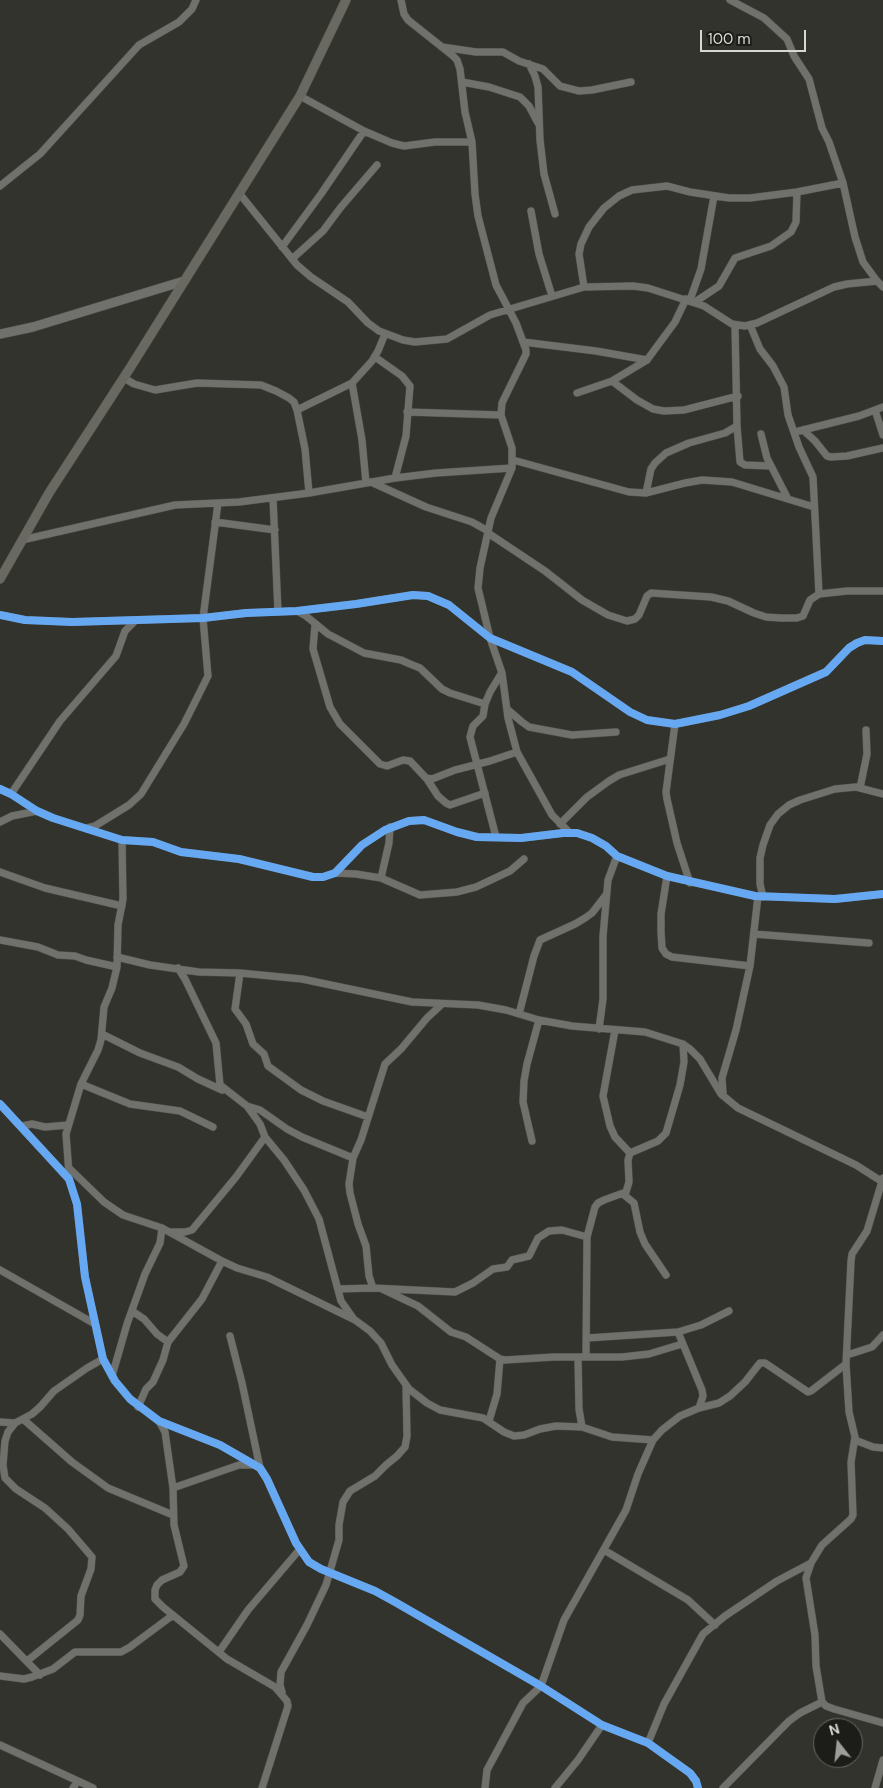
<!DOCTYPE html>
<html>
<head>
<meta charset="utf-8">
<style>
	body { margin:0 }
	#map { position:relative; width:883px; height:1788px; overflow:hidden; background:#32332d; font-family:"DM Sans",sans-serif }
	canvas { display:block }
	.north { position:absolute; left:813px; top:1718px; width:50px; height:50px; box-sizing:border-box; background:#1c1c18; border:1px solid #676762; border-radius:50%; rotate:344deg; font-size:14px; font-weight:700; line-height:20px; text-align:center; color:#d7d8d2 }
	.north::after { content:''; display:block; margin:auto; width:18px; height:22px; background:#9d9e98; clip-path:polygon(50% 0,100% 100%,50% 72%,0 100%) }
	.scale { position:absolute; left:700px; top:30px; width:106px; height:22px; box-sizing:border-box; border:2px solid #d7d8d2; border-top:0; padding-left:6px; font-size:15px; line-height:18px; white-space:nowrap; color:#d7d8d2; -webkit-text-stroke:4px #1c1c18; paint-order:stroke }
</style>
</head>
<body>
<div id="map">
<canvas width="883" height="1788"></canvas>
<div class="north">N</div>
<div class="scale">100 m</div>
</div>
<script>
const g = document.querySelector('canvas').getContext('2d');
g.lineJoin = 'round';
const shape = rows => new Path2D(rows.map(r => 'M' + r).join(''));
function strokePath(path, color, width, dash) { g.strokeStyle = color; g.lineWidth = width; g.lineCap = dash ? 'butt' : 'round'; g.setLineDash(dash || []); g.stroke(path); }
const minor = shape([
	[401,0,404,14,408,20,452,55,457,60,460,69,465,112,472,142,475,194,478,216,496,285,516,323,526,350,526,354,502,403,501,415,512,448,512,468,491,518,480,568,478,588,490,638,502,673,508,718,517,752,552,815,569,832],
	[730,0,764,18,787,39,794,56,809,79,822,128,829,142,843,183,855,237,863,262,877,281,883,287],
	[442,47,476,52,503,52,519,61,543,69,560,86,579,91,592,90,631,82],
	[529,64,535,76,538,87,540,140,544,174,555,214],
	[462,82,489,87,520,97,529,106,538,123],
	[300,96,364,131,392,143,404,146,435,142,472,142],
	[0,186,40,154,139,45,179,22,192,9,196,0],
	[239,193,297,265,311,277,348,302,368,323,379,331,403,340,415,342,447,339,490,315,584,287,633,286,648,288,704,306,732,324,745,326,757,323,834,287,847,284,877,281],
	[531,211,539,254,552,296],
	[282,247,321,194,364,131],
	[292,259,323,231,341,207,377,165],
	[584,287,579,254,581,244,589,227,604,208,619,196,632,190,667,186,690,192,729,198,750,198,797,192,843,183],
	[690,300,701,269,714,196],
	[695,302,719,286,735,258,771,246,791,232,796,222,797,192],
	[750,325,760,349,773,366,784,387,788,415,799,447,813,477,819,594],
	[523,342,596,351,647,360],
	[375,357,402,376,410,386,406,436,395,478],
	[124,378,134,384,155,390,197,383,261,385,276,391,289,398,294,402,297,410,305,449,309,493],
	[612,381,637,400,653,409,664,411,684,410,738,396],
	[352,383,362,440,366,483],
	[577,393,612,381,647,360,675,322,686,299],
	[297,410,352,383,372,361,378,351,385,334],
	[875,410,883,435],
	[407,412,501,415],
	[737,426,740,462,745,465,771,466],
	[803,430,815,441,827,456,831,457,847,456,883,448],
	[799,431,859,416,883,407],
	[761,434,767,458,787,497],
	[513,460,629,492,646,493,685,483,702,480,732,482,814,507],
	[371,482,426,507,472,522,488,531],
	[646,493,651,469,655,463,666,453,689,443,725,433,737,426,735,326],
	[273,498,278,612],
	[215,522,275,530],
	[488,533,545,571,582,600,608,615,627,621,635,619,639,615,647,596,651,593,711,597,728,601,754,613,766,617,781,618,797,618,803,616,810,600,819,594,847,591,883,591],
	[22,540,175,505,239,502,309,493,395,478,436,473,512,468],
	[297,611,306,616,328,634,364,653,401,660,410,664,420,668,442,689,450,693,485,704],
	[0,615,25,620,72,622,203,618,246,613,297,611,356,604,413,595,428,596,449,605,490,638,572,672,630,712,647,720,675,724,720,715,749,706,826,672,849,648,857,643,865,640,883,641],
	[315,625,313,649,330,707,340,724,380,764,387,766,403,760,410,761,426,778,432,779,455,770,490,761,517,752],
	[507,709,522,722,529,727,572,735,616,732],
	[675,724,666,792,667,799,677,843,690,883],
	[427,779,438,796,446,803,450,805,485,793],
	[860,788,867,754,866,730],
	[0,789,11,794,37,811,53,818,122,840,153,842,181,852,239,859,313,877,323,877,335,873,362,845,385,830,409,821,424,820,457,832,477,837,521,838,563,833,577,833,592,838,606,846,617,856,667,876,755,896,835,899,883,894],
	[11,794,60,721,116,656,125,631,136,620],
	[0,822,12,816,37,811],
	[560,824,587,797,609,781,619,775,670,759],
	[390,827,389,843,381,878,420,895,457,892,476,887,510,871,524,859],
	[87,828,95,826,129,805,141,794,184,724,208,676,203,618,218,503],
	[496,837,470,737,473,726,483,716,485,704,490,692,501,674],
	[0,872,45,888,122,906],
	[335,873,356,874,381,878],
	[667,876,661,914,661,932,662,948,666,954,672,957,750,966],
	[763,897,760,884,760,858,763,845,770,825,778,814,789,805,800,800,835,789,856,787,883,794],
	[754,934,869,943],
	[0,940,38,947,58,955,75,956,86,960,117,967],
	[117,957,150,965,199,972,240,973,302,979,412,1002,478,1005,506,1010,539,1020,572,1026,645,1032,683,1044,690,1049,700,1059,721,1094,738,1108,856,1165,881,1181],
	[178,968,185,979,216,1043,220,1085,247,1106,260,1124,265,1137,284,1160,304,1190,319,1219,341,1301,353,1318],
	[240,973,235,1009,246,1024,253,1044,264,1054,268,1066,301,1090,323,1101,368,1117],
	[519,1014,534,956,540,940,575,924,585,918,592,913,606,895],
	[599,1029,603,999,603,936,608,880,617,856],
	[615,1030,603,1096,610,1126,615,1137,630,1153],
	[102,1034,140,1053,178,1067,198,1079,222,1090],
	[81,1084,130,1104,180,1111,213,1127],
	[723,1093,722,1078,736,1030,750,966,758,896],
	[0,1104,69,1179,77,1204,85,1277,103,1359,115,1381,130,1399,159,1421,220,1445,260,1468,267,1479,296,1543,309,1562,321,1569,375,1591,395,1602,541,1686,602,1725,648,1743,690,1773,696,1781,698,1788],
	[247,1106,260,1110,287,1129,302,1137,353,1158],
	[22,1126,32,1124,45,1127,68,1125],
	[532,1141,523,1102,524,1081,527,1064,539,1020],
	[70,1169,104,1202,123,1215,162,1228,222,1261,237,1268,267,1277,355,1320,370,1331,381,1343,392,1365,409,1389,427,1403,440,1410,483,1418,504,1432,514,1436,524,1435,540,1429,556,1426,582,1427,612,1437,653,1440],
	[69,1174,66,1134,81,1084,98,1050,101,1040,104,1007,112,988,117,967,118,925,123,899,122,840],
	[623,1194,634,1203,640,1232,645,1244,666,1275],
	[171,1232,185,1232,192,1230,236,1177,265,1137],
	[0,1270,95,1324],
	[373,1288,369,1276,366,1246,358,1224,350,1193,349,1184,353,1158,361,1140,385,1064,401,1049,427,1018,442,1004],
	[338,1289,373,1288,455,1292,473,1283,493,1269,507,1267,512,1260,529,1256,538,1238,549,1231,562,1230,587,1237],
	[382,1289,418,1306,451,1332,466,1337,500,1359,505,1360,554,1357,622,1357,649,1354,682,1344],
	[132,1311,144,1319,157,1334,168,1342],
	[678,1332,702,1390,703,1396,699,1408],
	[230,1336,242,1383,260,1468],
	[587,1338,678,1332,701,1325,729,1311],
	[847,1355,872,1347,883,1335],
	[586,1357,587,1237,595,1207,598,1203,604,1200,626,1192,629,1182,628,1160,630,1153,658,1141,666,1133,680,1085,684,1062,683,1044],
	[578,1358,579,1409,582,1427],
	[112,1376,127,1324,145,1274,160,1243,162,1228],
	[138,1407,146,1389,153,1382,163,1360,168,1342,202,1299,222,1261],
	[23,1419,72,1462,108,1488,173,1515],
	[159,1421,165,1432,173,1488,174,1525,184,1566,180,1572,162,1580,157,1585,155,1590,155,1599,163,1607,227,1659,275,1687,287,1701,288,1706,262,1788],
	[489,1421,497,1394,500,1359],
	[0,1422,15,1423,32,1414,40,1407,54,1391,87,1368,103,1359],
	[15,1423,8,1432,5,1441,3,1465,5,1478,16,1489,45,1508,68,1529,92,1557,91,1569,81,1596,80,1615,78,1620,27,1661],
	[855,1440,873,1447,883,1448],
	[173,1488,239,1465,254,1465],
	[604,1550,688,1600,715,1625],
	[811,1563,806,1578,815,1635,816,1666,822,1702,826,1706,834,1709,883,1723],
	[0,1634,40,1675],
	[219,1652,248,1610,300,1549],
	[0,1676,24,1679,32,1677,53,1669,75,1652,121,1652,130,1647,173,1615],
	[282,1692,280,1685,281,1672,307,1625,326,1585,339,1540,339,1525,343,1502,350,1491,375,1476,386,1465,397,1456,405,1447,407,1436,406,1386],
	[648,1743,664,1704,703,1634,725,1616,777,1581,811,1563,822,1545,851,1519,853,1515,851,1462,855,1437,849,1412,846,1364,851,1261,852,1254,867,1231,883,1178],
	[0,1745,93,1788],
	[73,1788,78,1781],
	[485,1788,487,1770,523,1703,541,1686,564,1620,626,1510,638,1474,653,1440,662,1430,680,1416,699,1408,719,1403,730,1396,745,1382,760,1363,765,1363,808,1392,811,1391,846,1364],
	[555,1788,578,1760,602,1725],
	[723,1788,789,1721,800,1713,822,1702],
	[875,1788,883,1760]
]);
const tertiary = shape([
	[0,334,33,327,184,281]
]);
const secondary = shape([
	[0,579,49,493,130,368,300,96,346,0]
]);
const cycleway = shape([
	[0,615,25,620,72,622,203,618,246,613,297,611,356,604,413,595,428,596,449,605,490,638,572,672,630,712,647,720,675,724,720,715,749,706,826,672,849,648,857,643,865,640,883,641],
	[0,789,11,794,37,811,53,818,122,840,153,842,181,852,239,859,313,877,323,877,335,873,362,845,385,830,409,821,424,820,457,832,477,837,521,838,563,833,577,833,592,838,606,846,617,856,667,876,755,896,835,899,883,894],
	[0,1104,69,1179,77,1204,85,1277,103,1359,115,1381,130,1399,159,1421,220,1445,260,1468,267,1479,296,1543,309,1562,321,1569,375,1591,395,1602,541,1686,602,1725,648,1743,690,1773,696,1781,698,1788]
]);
strokePath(minor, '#50504b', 8);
strokePath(tertiary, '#50504b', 10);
strokePath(secondary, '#50504b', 10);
strokePath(minor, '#70706d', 7);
strokePath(tertiary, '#70706d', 9);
strokePath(secondary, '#6a6961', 9);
strokePath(cycleway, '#66a8f1', 8);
</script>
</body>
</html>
